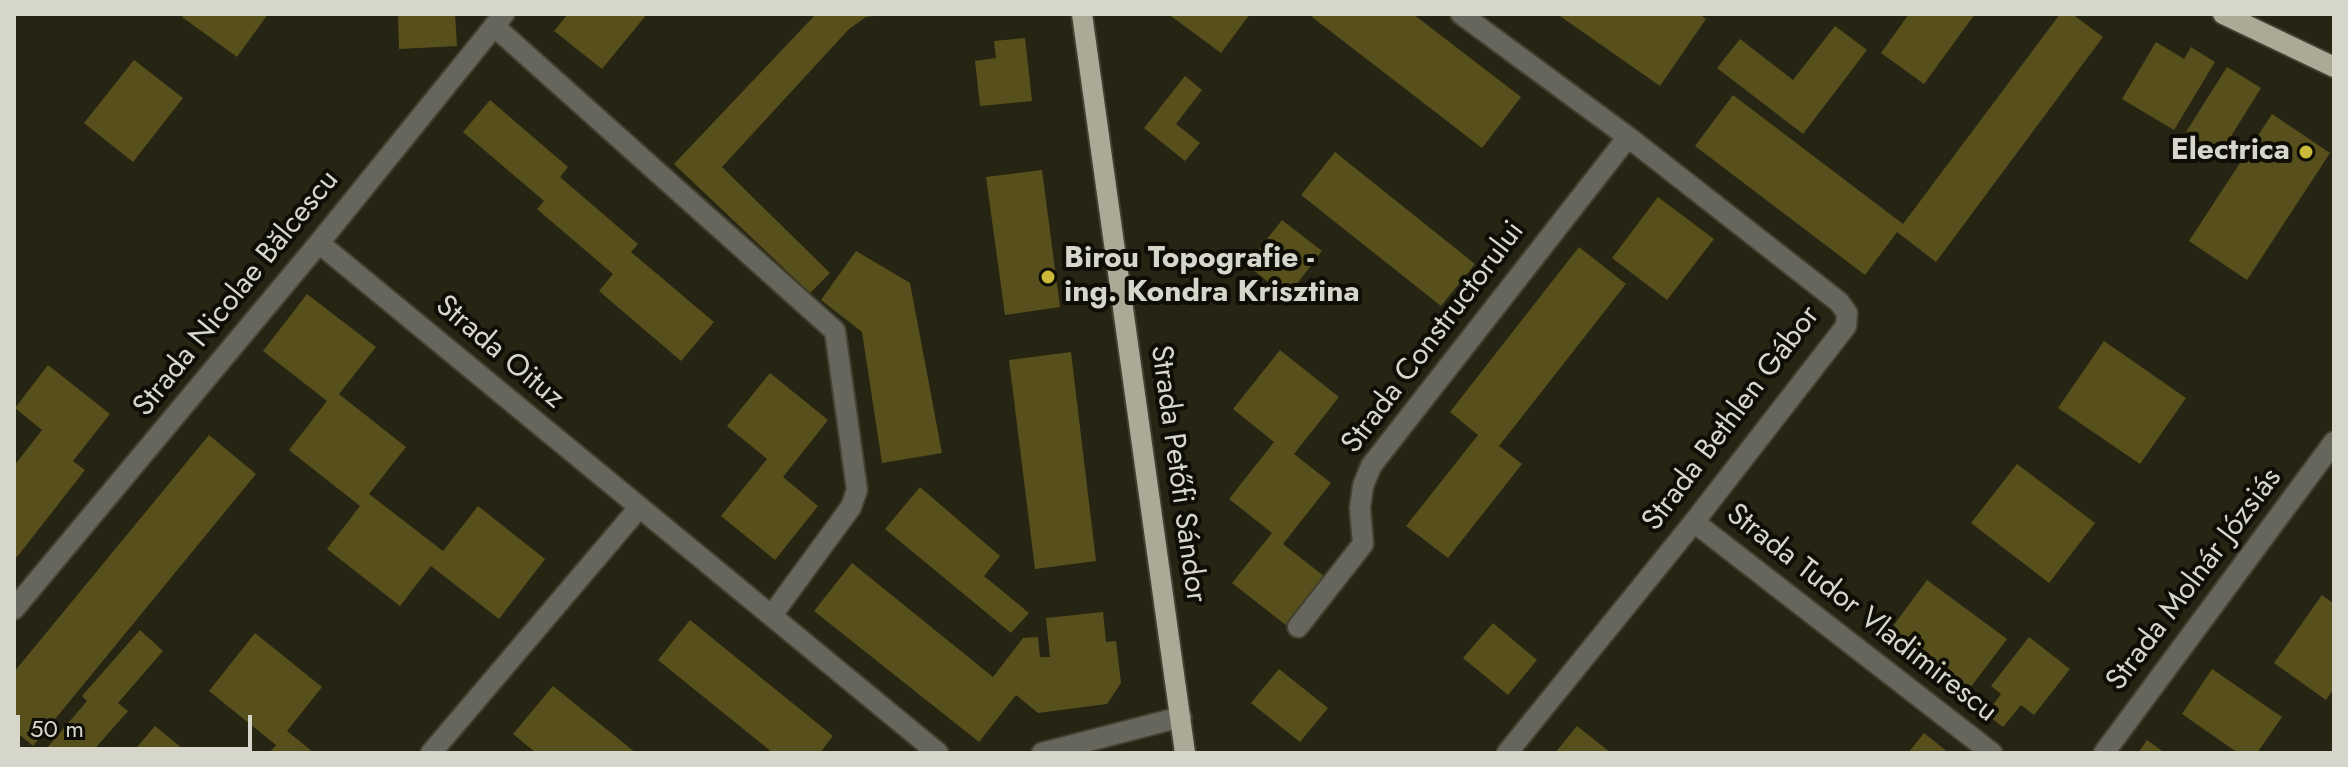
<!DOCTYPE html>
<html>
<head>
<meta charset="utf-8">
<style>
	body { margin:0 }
	#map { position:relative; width:2348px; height:767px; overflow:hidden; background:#262412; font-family:Jost,sans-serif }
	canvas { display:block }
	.frame { position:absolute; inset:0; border:16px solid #d7d6cb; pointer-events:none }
	.scale { position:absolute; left:16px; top:715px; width:236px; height:36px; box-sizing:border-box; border:4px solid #d7d6cb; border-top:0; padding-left:10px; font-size:24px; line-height:28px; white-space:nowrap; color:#d7d6cb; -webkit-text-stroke:6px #0e0d06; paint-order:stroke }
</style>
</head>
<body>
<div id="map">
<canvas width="2348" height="767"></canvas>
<div class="frame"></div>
<div class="scale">50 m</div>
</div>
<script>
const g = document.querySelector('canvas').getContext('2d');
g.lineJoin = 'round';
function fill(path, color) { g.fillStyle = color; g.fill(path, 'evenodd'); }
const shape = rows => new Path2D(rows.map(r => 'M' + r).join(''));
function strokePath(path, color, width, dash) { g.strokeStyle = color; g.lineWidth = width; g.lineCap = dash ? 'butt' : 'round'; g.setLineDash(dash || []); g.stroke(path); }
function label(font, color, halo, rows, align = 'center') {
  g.font = font + ' Jost,sans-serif'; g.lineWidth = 8; g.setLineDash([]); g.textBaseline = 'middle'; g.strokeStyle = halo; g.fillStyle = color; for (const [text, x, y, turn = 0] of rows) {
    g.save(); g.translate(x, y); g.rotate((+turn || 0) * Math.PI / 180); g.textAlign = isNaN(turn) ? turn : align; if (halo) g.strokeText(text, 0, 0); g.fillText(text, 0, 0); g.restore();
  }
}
const building = shape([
	[185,14,268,14,237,57,182,17],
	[398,14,455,14,457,46,399,49],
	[568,14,647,14,602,69,554,31],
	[816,14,874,16,866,17,849,29,722,167,830,273,810,293,674,164],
	[1168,14,1250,14,1221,53],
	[1314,14,1413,14,1521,97,1482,148,1312,17],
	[1557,14,1699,14,1706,19,1660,86],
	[1909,14,1975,14,1924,84,1881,53],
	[2060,14,2072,14,2103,37,1936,262,1897,232,1865,275,1695,146,1733,95,1903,224],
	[1835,26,1867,50,1803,134,1717,68,1740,39,1793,80],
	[1025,38,1032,101,980,106,975,61,996,58,994,41],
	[2156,42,2184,59,2191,47,2215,62,2174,130,2122,99],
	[134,60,183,98,133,162,84,123],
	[2227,67,2261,88,2220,154,2186,132],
	[1185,76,1202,90,1176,124,1200,143,1185,161,1144,128],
	[490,100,568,167,560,177,638,244,631,252,714,322,681,361,599,291,613,274,537,209,544,201,463,132],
	[2272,114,2330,153,2247,280,2189,241],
	[1335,152,1475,264,1441,306,1301,195],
	[1042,170,1060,307,1005,315,986,177],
	[1658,197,1714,239,1667,300,1612,258],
	[1282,220,1322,251,1287,297,1247,265],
	[1579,247,1626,284,1499,446,1522,464,1448,558,1406,526,1478,435,1450,412],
	[856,251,910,283,942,453,882,463,862,332,821,300],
	[307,294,376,347,339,394,406,447,369,494,443,551,478,506,545,559,499,619,431,566,400,606,327,549,360,506,289,450,327,401,263,351],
	[2104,341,2186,398,2140,464,2058,408],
	[1280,350,1339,397,1294,454,1331,483,1283,544,1325,577,1287,626,1232,583,1272,533,1229,499,1274,442,1233,409],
	[1071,352,1096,561,1035,569,1009,360],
	[48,365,110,414,73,461,85,470,17,557,14,555,14,466,42,430,15,408],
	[770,373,828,420,783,477,818,506,775,560,721,516,767,459,727,426],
	[209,435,256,474,33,746,14,730,14,672],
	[2017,464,2095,523,2049,583,1971,523],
	[920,487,1000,556,984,576,1029,613,1011,633,885,529],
	[852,563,993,677,1023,638,1038,637,1040,657,1050,657,1046,618,1103,612,1106,642,1116,641,1121,683,1107,704,1038,713,1016,695,979,742,814,611],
	[1927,580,2007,639,1964,696,1885,637],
	[2322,595,2334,604,2334,688,2326,700,2274,663],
	[690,620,833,736,820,753,773,753,658,660],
	[1493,623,1537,660,1508,695,1463,658],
	[140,630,163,651,118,703,128,711,91,753,51,753,46,749,87,701,82,696],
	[255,633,322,687,287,731,314,753,269,753,276,745,209,691],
	[2029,637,2070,669,2034,715,2021,705,2003,727,1986,714,2001,694,1991,686],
	[1279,669,1328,708,1300,742,1251,703],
	[2212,669,2282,717,2257,753,2238,753,2182,714],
	[553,686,636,753,536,753,513,734],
	[155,726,183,749,179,753,132,753],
	[1577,726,1611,753,1555,753],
	[1924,733,1949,753,1908,753],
	[2147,740,2165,753,2138,753]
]);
const minor = shape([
	[1461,14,1628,137,1839,302,1847,313,1846,326,1694,522,1507,753],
	[494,26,835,331,857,490,851,507,772,615],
	[319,243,938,753],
	[1694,522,1992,753],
	[14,609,319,243,504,14],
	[1298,627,1363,544,1360,508,1363,486,1371,466,1628,137],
	[431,753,638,509],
	[1042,753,1181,717],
	[2104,753,2334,442]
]);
const major = shape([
	[1082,14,1185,753],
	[2223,14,2334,67]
]);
const markers = [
	[2306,152,8,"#cbba39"],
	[1048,277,8,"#cbba39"]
];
const poiNames = [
	["Electrica",2290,152],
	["Birou Topografie -",1064,260,"left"],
	["ing. Kondra Krisztina",1064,294,"left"]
];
const streetNames = [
	["Strada Nicolae Bălcescu",237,294,-51],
	["Strada Constructorului",1434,338,-53],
	["Strada Oituz",499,353,40],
	["Strada Bethlen Gábor",1732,419,-53],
	["Strada Petőfi Sándor",1177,474,82],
	["Strada Molnár Józsiás",2195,580,-53],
	["Strada Tudor Vladimirescu",1861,614,38]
];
fill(building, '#57501c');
strokePath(minor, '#424030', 24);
strokePath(major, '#424030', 24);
strokePath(minor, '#67665d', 20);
strokePath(major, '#aca997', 20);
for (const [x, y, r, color] of markers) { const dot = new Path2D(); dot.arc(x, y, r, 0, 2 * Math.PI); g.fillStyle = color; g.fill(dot); strokePath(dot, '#0e0d06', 3); }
label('bold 30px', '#d7d6cb', '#0e0d06', poiNames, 'right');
label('30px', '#d7d6cb', '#0e0d06', streetNames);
</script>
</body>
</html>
